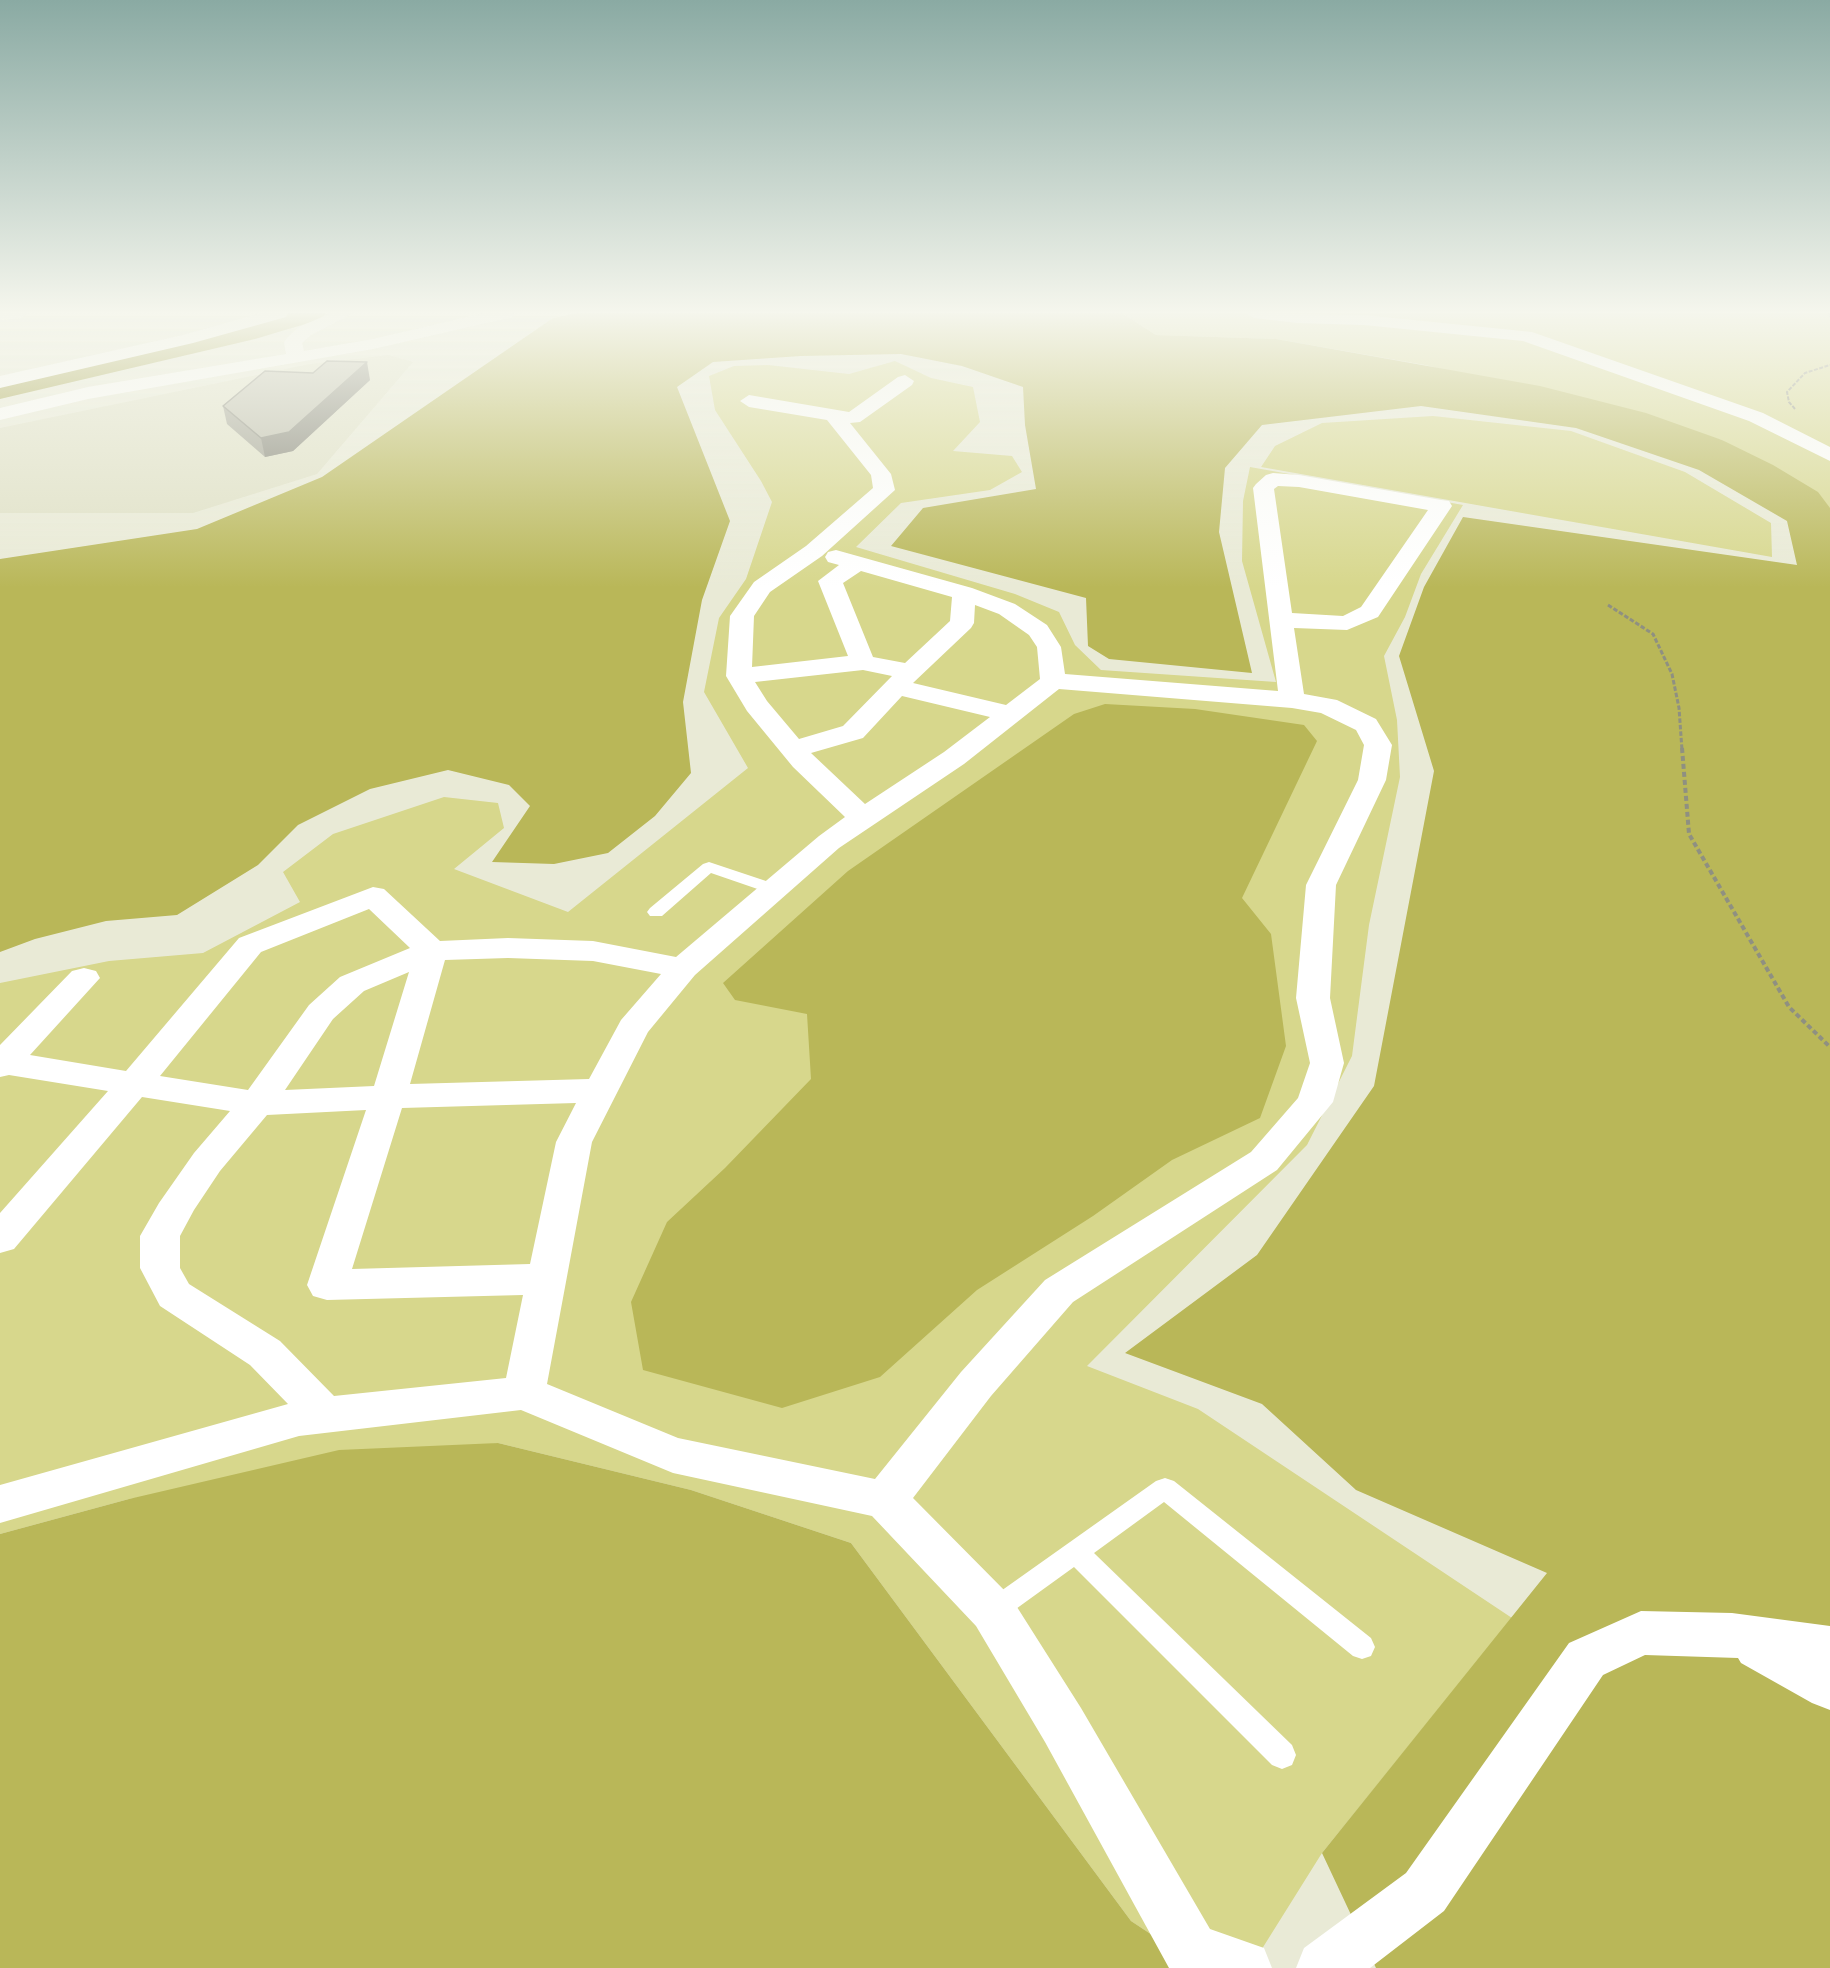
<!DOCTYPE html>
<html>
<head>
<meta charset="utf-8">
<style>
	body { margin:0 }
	canvas { display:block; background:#e9ead6 }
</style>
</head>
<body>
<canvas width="1830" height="1968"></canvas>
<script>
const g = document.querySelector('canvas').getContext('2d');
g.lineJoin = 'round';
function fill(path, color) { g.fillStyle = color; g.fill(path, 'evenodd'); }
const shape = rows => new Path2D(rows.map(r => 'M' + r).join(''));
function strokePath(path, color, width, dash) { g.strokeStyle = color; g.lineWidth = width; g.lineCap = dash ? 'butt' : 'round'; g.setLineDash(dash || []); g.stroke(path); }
const built = shape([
	[389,355,413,362,317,474,193,513,0,513,0,428,310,364]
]);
const green = shape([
	[1122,313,1830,313,1830,516,1722,440,1425,365,1276,339,1156,335],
	[895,361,931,378,973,387,980,422,953,451,1012,456,1022,472,990,490,901,503,856,547,1015,594,1059,612,1075,645,1101,670,1276,682,1242,561,1243,501,1250,467,1463,505,1421,574,1405,617,1384,656,1397,720,1400,777,1369,925,1352,1056,1307,1145,1087,1366,1198,1409,1512,1618,1322,1853,1250,1968,1202,1968,1131,1921,851,1543,691,1490,498,1443,129,1499,0,1534,0,983,109,961,203,953,300,902,283,872,333,834,444,797,498,803,504,828,454,869,568,912,748,768,704,692,719,618,746,579,772,502,761,481,715,410,709,376,734,366,768,365,849,374],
	[1433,416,1571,431,1685,472,1771,523,1772,557,1261,467,1275,446,1322,423]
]);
const forest = shape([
	[578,313,1122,313,1156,335,1276,339,1540,386,1646,413,1722,440,1773,465,1818,492,1830,508,1830,1968,1376,1968,1322,1853,1547,1573,1356,1490,1262,1404,1125,1353,1257,1255,1374,1086,1434,771,1399,656,1424,587,1463,517,1797,565,1787,521,1699,470,1576,428,1421,406,1262,425,1225,468,1219,532,1252,673,1109,659,1088,646,1086,598,891,546,923,508,1036,489,1025,425,1023,387,962,366,901,354,801,356,713,362,677,387,730,521,702,600,683,702,691,773,655,816,608,853,554,864,492,862,530,806,509,785,448,770,370,789,298,825,258,865,177,915,106,921,35,939,0,952,0,559,197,529,322,477,553,318],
	[1105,704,1195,709,1304,725,1317,741,1242,898,1271,934,1286,1046,1260,1118,1172,1160,1093,1216,977,1290,880,1377,782,1408,643,1370,631,1302,667,1222,725,1168,811,1079,807,1014,735,1000,723,983,848,871,1074,714],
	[498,1443,691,1490,851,1543,1131,1921,1202,1968,0,1968,0,1534,129,1499,339,1450]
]);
const river = shape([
	[279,313,326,313,322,319,255,339,0,399,0,379,237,325,279,313]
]);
const pathFar2 = shape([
	[1829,313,1830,318],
	[1795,409,1789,402,1787,392,1805,373,1830,365]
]);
const pathFar1 = shape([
	[1608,605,1653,634,1672,674,1679,708,1682,750]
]);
const path = shape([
	[1682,748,1689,834,1789,1007,1830,1047]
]);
const lane = shape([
	[709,862,781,886,783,890,775,895,711,873,662,916,650,916,647,912,650,908,703,864,709,862],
	[1165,1478,1174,1481,1371,1638,1375,1647,1371,1656,1362,1659,1353,1656,1164,1502,1094,1553,1292,1745,1296,1755,1292,1765,1282,1769,1272,1765,1074,1567,1002,1619,993,1623,984,1619,980,1611,984,1603,1156,1481,1165,1478]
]);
const street = shape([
	[0,313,28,313,20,318,0,320,0,313],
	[262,313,288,313,286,317,193,343,0,388,0,376,183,335,262,313],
	[331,313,353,313,311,335,302,343,304,351,373,339,485,313,514,313,512,317,373,349,88,399,0,420,0,408,88,387,286,354,284,342,287,338,299,327,331,313],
	[1246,313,1364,315,1532,332,1763,413,1830,447,1830,461,1749,421,1523,341,1364,325,1298,323,1254,318,1246,313],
	[905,375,914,381,912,385,860,422,850,423,891,474,895,490,822,556,770,592,754,616,752,667,848,656,818,581,839,565,828,562,825,557,828,552,836,550,972,588,1015,604,1047,625,1061,647,1065,674,1278,691,1253,488,1256,484,1266,475,1273,473,1299,475,1441,500,1449,501,1452,506,1378,617,1347,630,1294,628,1304,694,1337,700,1376,719,1392,745,1386,780,1336,885,1330,998,1344,1063,1333,1102,1277,1170,1073,1302,991,1396,913,1498,1010,1596,1081,1708,1210,1929,1264,1948,1272,1968,1169,1968,1045,1742,976,1626,872,1516,673,1473,521,1410,299,1436,0,1523,0,1485,288,1404,250,1365,160,1306,140,1268,140,1236,159,1203,194,1153,230,1111,142,1097,14,1249,0,1253,0,1213,108,1091,9,1075,0,1077,0,1045,72,971,84,968,96,971,100,978,30,1055,126,1071,239,938,373,887,384,889,440,941,508,938,593,941,676,957,819,836,845,817,793,767,747,711,726,676,730,616,754,582,806,546,873,488,871,475,827,420,749,407,740,401,749,395,849,412,898,377,905,375],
	[1278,486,1299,487,1428,510,1361,607,1343,616,1292,613,1274,489,1278,486],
	[861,571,952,597,950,621,905,663,873,657,843,583,861,571],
	[975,605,999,614,1029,635,1037,647,1040,679,1006,705,913,683,971,628,974,623,975,605],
	[863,670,892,676,843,726,799,739,767,701,755,682,863,670],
	[1059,689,1292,708,1321,713,1356,730,1364,745,1358,780,1306,885,1296,998,1310,1063,1298,1098,1251,1152,1045,1280,961,1372,875,1479,678,1438,547,1384,592,1142,648,1032,695,975,839,848,964,764,1059,689],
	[902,696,990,717,944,752,865,804,811,753,863,738,902,696],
	[369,909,410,948,340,977,309,1005,248,1090,160,1076,261,952,369,909],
	[508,958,593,961,661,974,621,1020,589,1079,410,1084,445,960,508,958],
	[409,972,374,1086,285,1090,333,1019,364,991,409,972],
	[576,1103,556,1142,530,1264,352,1269,402,1108,576,1103],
	[366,1110,307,1285,313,1296,327,1300,523,1295,506,1378,334,1396,280,1341,189,1284,180,1268,180,1236,194,1210,220,1171,267,1115,366,1110],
	[1641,1611,1732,1613,1830,1626,1830,1710,1812,1703,1741,1663,1738,1658,1645,1655,1603,1675,1444,1911,1370,1968,1296,1968,1304,1948,1406,1873,1569,1643,1641,1611]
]);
const wall = shape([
	[313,373,370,380,293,451,265,457,227,424,223,406]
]);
const shadedWall = shape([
	[367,362,370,380,293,451,265,457,261,438]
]);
const building = shape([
	[327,361,367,362,289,432,261,438,223,406,265,371,313,373,327,361]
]);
fill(built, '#dfe0c5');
fill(green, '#d7d78c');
fill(forest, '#b9b758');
fill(river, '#9d9b3b');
strokePath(pathFar2, '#8f9081', 2, [4, 1.5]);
strokePath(pathFar1, '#8f9081', 3, [4.5, 2]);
strokePath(path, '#8f9081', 4, [5, 3]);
fill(lane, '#fff');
fill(street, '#fff');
fill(wall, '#9f9f90');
fill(shadedWall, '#828275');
fill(building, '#b9b9a7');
strokePath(building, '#828275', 1.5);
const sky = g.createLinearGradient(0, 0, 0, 588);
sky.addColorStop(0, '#8aaaa3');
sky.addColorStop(0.53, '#f5f6ed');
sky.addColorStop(1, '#f5f6ed00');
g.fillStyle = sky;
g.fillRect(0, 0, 1830, 588);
</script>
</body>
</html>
